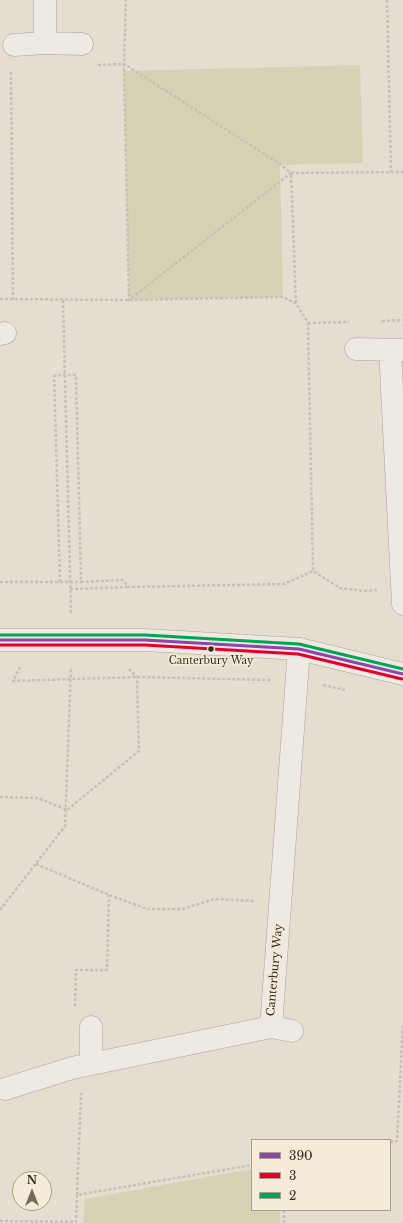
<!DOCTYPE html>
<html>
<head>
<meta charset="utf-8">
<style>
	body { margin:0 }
	#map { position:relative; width:403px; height:1223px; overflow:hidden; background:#e5ddd0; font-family:"Libre Baskerville",serif }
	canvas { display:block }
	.legend { position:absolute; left:251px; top:1139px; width:140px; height:72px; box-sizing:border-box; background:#f5ebd8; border:1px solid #aa9f8f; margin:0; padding:5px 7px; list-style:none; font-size:12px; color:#3a2c21 }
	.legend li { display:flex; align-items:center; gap:8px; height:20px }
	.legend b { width:20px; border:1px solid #aa9f8f }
	.north { position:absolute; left:12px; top:1171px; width:40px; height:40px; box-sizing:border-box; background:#f5ebd8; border:1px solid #aa9f8f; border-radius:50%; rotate:0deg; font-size:11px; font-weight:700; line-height:16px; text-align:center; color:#3a2c21 }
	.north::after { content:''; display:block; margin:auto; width:14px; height:18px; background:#766a5e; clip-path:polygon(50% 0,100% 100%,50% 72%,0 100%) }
</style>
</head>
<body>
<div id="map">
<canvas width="403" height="1223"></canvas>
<ul class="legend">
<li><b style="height:5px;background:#8e44ad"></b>390</li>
<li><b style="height:5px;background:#e4002b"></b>3</li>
<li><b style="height:5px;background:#00a651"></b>2</li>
</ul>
<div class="north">N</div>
</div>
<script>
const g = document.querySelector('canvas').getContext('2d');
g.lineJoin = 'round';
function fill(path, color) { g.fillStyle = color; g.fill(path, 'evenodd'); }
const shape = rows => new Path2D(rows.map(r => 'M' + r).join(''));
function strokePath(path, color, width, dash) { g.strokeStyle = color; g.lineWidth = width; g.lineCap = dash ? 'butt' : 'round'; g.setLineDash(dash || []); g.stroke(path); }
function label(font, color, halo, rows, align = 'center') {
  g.font = font + ' "Libre Baskerville",serif'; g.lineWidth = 3; g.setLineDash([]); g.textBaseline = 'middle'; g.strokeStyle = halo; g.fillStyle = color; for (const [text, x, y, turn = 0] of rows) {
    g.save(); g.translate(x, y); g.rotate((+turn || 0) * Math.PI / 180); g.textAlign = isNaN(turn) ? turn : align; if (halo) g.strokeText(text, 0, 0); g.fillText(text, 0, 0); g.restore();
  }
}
const green = shape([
	[360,65,363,163,280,165,283,297,129,300,124,71],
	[252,1169,252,1210,280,1210,280,1223,83,1223,85,1199]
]);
const path = shape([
	[387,0,391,172],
	[98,65,124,64,280,164,291,173,129,300,124,71,124,64,126,0],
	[11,72,13,300],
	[0,299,129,300,283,297,296,303,308,323,313,571,340,588,365,591,377,590],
	[63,300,71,613],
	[296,303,291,173,403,172],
	[382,321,403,320],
	[308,323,349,322],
	[0,582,60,582,54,376,64,375,76,375,81,582,123,580,128,587,284,584,313,571],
	[70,589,128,587],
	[20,667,13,681,137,677,270,680],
	[323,685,345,690],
	[0,797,38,798,67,810,139,751,137,677,128,668],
	[36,864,109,895,147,909,182,909,214,899,254,901],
	[0,910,65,826,71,667],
	[75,1006,76,970,107,970,109,895],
	[390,1142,397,1141,403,1024],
	[77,1195,81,1093],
	[284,1210,284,1223],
	[0,1221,76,1222,77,1195,252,1165]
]);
const minor = shape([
	[45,0,45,43],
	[14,45,45,43,82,44],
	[0,334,5,333],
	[356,349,403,350],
	[390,350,403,604],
	[292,1031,271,1027,299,649],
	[91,1064,91,1027],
	[5,1089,72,1068,271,1027]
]);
const tertiary = shape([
	[0,640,145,640,299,649,403,674]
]);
const pathBridge = shape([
	[60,582,81,582]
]);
const bus1 = shape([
	[0,640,145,640,299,649,403,674]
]);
const bus2 = shape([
	[0,645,145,645,298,654,402,679]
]);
const bus3 = shape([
	[0,635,145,635,299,644,403,669]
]);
const markers = [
	[211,649,3.5,"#3a2c21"]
];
const busNames = [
	["Canterbury Way",211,661]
];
const streetNames = [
	["Canterbury Way",275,970,-85]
];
fill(green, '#d5d3b3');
strokePath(minor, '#aba399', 23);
strokePath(tertiary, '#aba399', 23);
strokePath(path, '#c6c0b9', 2.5, [3, 2]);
strokePath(minor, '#eee9e2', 22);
strokePath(tertiary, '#eee9e2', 22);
strokePath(pathBridge, '#c6c0b9', 2.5, [3, 2]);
strokePath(bus1, '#8e44ad', 3);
strokePath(bus2, '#e4002b', 3);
strokePath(bus3, '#00a651', 3);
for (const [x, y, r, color] of markers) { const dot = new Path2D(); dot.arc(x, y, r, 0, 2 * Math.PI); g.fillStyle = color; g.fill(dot); strokePath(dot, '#f5ebd8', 1.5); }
label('10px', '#3a2c21', '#f5ebd8', busNames);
label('11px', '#3a2c21', '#f5ebd8', streetNames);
</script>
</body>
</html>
